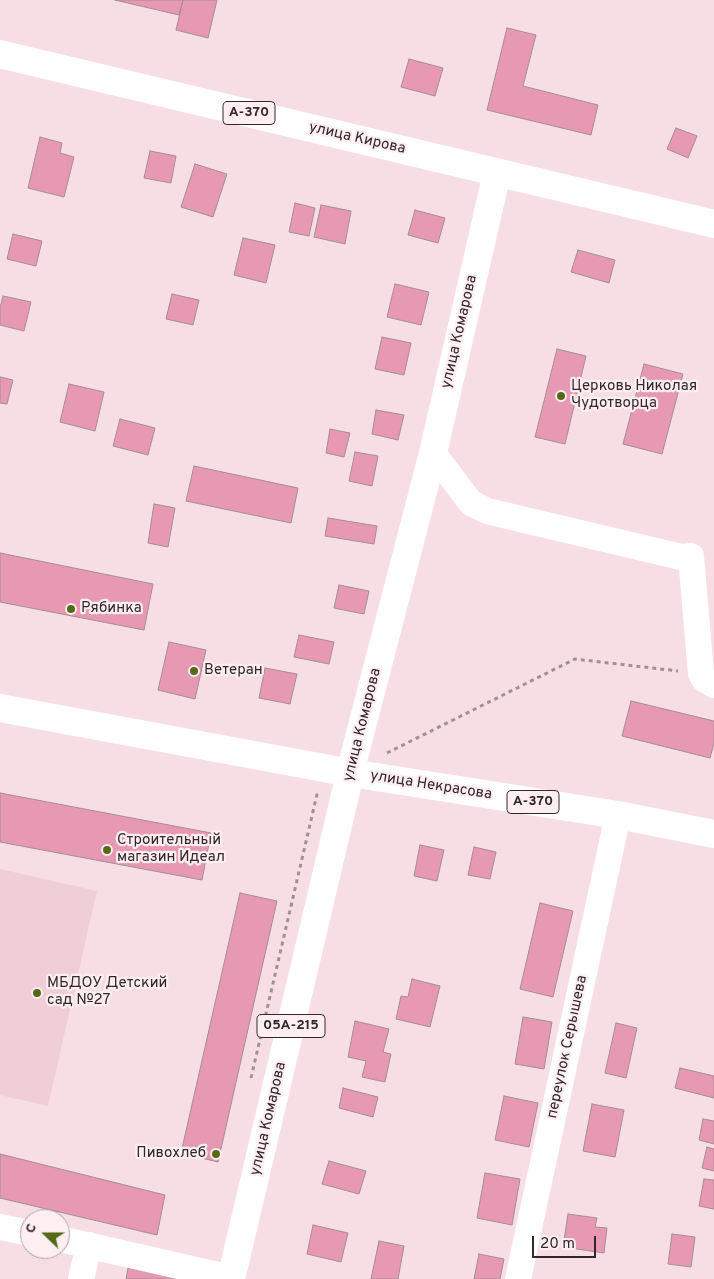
<!DOCTYPE html>
<html>
<head>
<meta charset="utf-8">
<style>
	body { margin:0 }
	#map { position:relative; width:714px; height:1279px; overflow:hidden; background:#f7dee5; font-family:Overpass,sans-serif }
	canvas { display:block }
	.north { position:absolute; left:20px; top:1209px; width:50px; height:50px; box-sizing:border-box; background:#fdeef2; border:1px solid #ac9fa2; border-radius:50%; rotate:292deg; font-size:14px; font-weight:700; line-height:20px; text-align:center; color:#32282b }
	.north::after { content:''; display:block; margin:auto; width:18px; height:22px; background:#556917; clip-path:polygon(50% 0,100% 100%,50% 72%,0 100%) }
	.scale { position:absolute; left:532px; top:1236px; width:64px; height:22px; box-sizing:border-box; border:2px solid #32282b; border-top:0; padding-left:6px; font-size:15px; line-height:18px; white-space:nowrap; color:#32282b; -webkit-text-stroke:4px #fdeef2; paint-order:stroke }
</style>
</head>
<body>
<div id="map">
<canvas width="714" height="1279"></canvas>
<div class="north">С</div>
<div class="scale">20 m</div>
</div>
<script>
const g = document.querySelector('canvas').getContext('2d');
g.lineJoin = 'round';
function fill(path, color) { g.fillStyle = color; g.fill(path, 'evenodd'); }
const shape = rows => new Path2D(rows.map(r => 'M' + r).join(''));
function strokePath(path, color, width, dash) { g.strokeStyle = color; g.lineWidth = width; g.lineCap = dash ? 'butt' : 'round'; g.setLineDash(dash || []); g.stroke(path); }
function label(font, color, halo, rows, align = 'center') {
  g.font = font + ' Overpass,sans-serif'; g.lineWidth = 4.5; g.setLineDash([]); g.textBaseline = 'middle'; g.strokeStyle = halo; g.fillStyle = color; for (const [text, x, y, turn = 0] of rows) {
    g.save(); g.translate(x, y); g.rotate((+turn || 0) * Math.PI / 180); g.textAlign = isNaN(turn) ? turn : align; if (halo) g.strokeText(text, 0, 0); g.fillText(text, 0, 0); g.restore();
  }
}
const built = shape([
	[0,869,97,891,48,1106,0,1095]
]);
const building = shape([
	[115,0,183,0,179,15,115,0],
	[183,0,217,0,208,38,176,30,183,0],
	[507,28,536,35,523,86,598,105,591,135,487,110,507,28],
	[409,59,443,68,435,96,401,87,409,59],
	[676,128,697,136,688,158,667,149,676,128],
	[40,137,62,143,60,153,74,157,64,197,28,188,40,137],
	[150,151,176,156,171,183,144,178,150,151],
	[195,164,227,174,213,217,181,207,195,164],
	[295,203,315,208,309,236,289,232,295,203],
	[321,205,351,211,345,244,314,237,321,205],
	[415,210,445,218,438,243,408,235,415,210],
	[13,234,42,241,36,266,7,259,13,234],
	[243,238,275,245,266,283,234,275,243,238],
	[578,250,615,260,609,283,571,272,578,250],
	[395,284,429,292,421,325,387,317,395,284],
	[172,294,199,300,193,325,166,319,172,294],
	[3,296,31,302,24,331,0,325,0,308,3,296],
	[382,337,411,343,404,375,375,369,382,337],
	[557,349,586,356,565,444,535,437,557,349],
	[644,364,683,374,662,454,623,444,644,364],
	[0,377,13,380,7,404,0,403,0,377],
	[69,384,104,392,95,431,60,422,69,384],
	[376,410,404,415,398,440,372,434,376,410],
	[120,419,155,428,148,455,113,446,120,419],
	[330,429,350,433,344,457,326,453,330,429],
	[355,452,378,456,372,486,349,481,355,452],
	[194,466,298,488,291,523,186,501,194,466],
	[154,504,175,508,168,547,148,543,154,504],
	[328,518,377,526,374,544,325,536,328,518],
	[0,553,153,584,144,630,0,602,0,553],
	[339,585,369,591,364,614,334,608,339,585],
	[299,635,334,642,329,664,294,657,299,635],
	[169,642,206,650,195,699,158,690,169,642],
	[265,668,297,674,290,704,259,698,265,668],
	[631,701,714,721,714,743,710,758,622,736,631,701],
	[0,793,211,833,202,880,0,842,0,793],
	[420,845,444,850,437,881,414,876,420,845],
	[474,847,496,852,490,879,468,875,474,847],
	[240,893,277,901,218,1162,181,1153,240,893],
	[540,903,573,911,553,997,520,989,540,903],
	[412,979,440,986,430,1027,396,1019,401,996,408,997,412,979],
	[523,1017,552,1022,544,1069,515,1064,523,1017],
	[355,1021,389,1029,383,1052,391,1054,385,1082,362,1077,366,1061,348,1057,355,1021],
	[616,1023,637,1028,626,1078,605,1073,616,1023],
	[680,1068,714,1076,714,1098,675,1088,680,1068],
	[343,1088,378,1097,373,1117,339,1108,343,1088],
	[504,1096,538,1103,529,1147,495,1140,504,1096],
	[592,1104,624,1110,615,1157,583,1151,592,1104],
	[703,1119,714,1121,714,1144,699,1140,703,1119],
	[707,1147,714,1149,714,1171,702,1168,707,1147],
	[0,1154,165,1195,157,1235,0,1198,0,1154],
	[329,1161,366,1171,359,1194,322,1184,329,1161],
	[485,1173,520,1179,512,1225,477,1218,485,1173],
	[704,1179,714,1180,714,1209,699,1206,704,1179],
	[568,1214,597,1218,595,1227,607,1228,604,1253,563,1247,568,1214],
	[313,1225,348,1233,341,1262,307,1254,313,1225],
	[672,1234,695,1237,691,1267,668,1264,672,1234],
	[379,1241,404,1246,398,1279,371,1279,379,1241],
	[479,1254,504,1259,500,1279,474,1279,479,1254],
	[128,1268,177,1276,176,1279,126,1279,128,1268]
]);
const path = shape([
	[387,753,575,659,678,671],
	[251,1078,318,790]
]);
const minor = shape([
	[433,453,471,503,487,511,681,557,691,556,701,674,704,679,714,685],
	[0,1227,30,1233],
	[60,1239,231,1278],
	[81,1279,89,1245],
	[518,1279,618,815]
]);
const major = shape([
	[351,773,618,815,714,834]
]);
const highway = shape([
	[0,54,714,224],
	[0,708,351,773],
	[231,1279,354,757,433,453,497,173]
]);
const markers = [
	[561,396,5,"#556917"],
	[71,609,5,"#556917"],
	[194,671,5,"#556917"],
	[107,850,5,"#556917"],
	[37,993,5,"#556917"],
	[216,1154,5,"#556917"]
];
const shields = [
	[249,113,52],
	[533,802,52],
	[291,1026,68]
];
const shieldNames = [
	["А-370",249,113],
	["А-370",533,802],
	["05А-215",291,1026]
];
const streetNames = [
	["улица Кирова",357,139,13],
	["улица Комарова",460,332,-77],
	["улица Комарова",363,725,-76],
	["улица Некрасова",431,786,9],
	["переулок Серышева",568,1047,-78],
	["улица Комарова",269,1119,-77]
];
const poiNames = [
	["Церковь Николая",571,387],
	["Чудотворца",571,404],
	["Рябинка",81,609],
	["Ветеран",204,671],
	["Строительный",117,841],
	["магазин Идеал",117,858],
	["МБДОУ Детский",47,984],
	["сад №27",47,1001],
	["Пивохлеб",206,1154,"right"]
];
fill(built, '#efced8');
fill(building, '#e798b2');
strokePath(building, '#a48e94', 1);
strokePath(path, '#a39095', 3, [4, 4]);
strokePath(minor, '#fff', 26);
strokePath(major, '#fff', 28);
strokePath(highway, '#fff', 28);
for (const [x, y, r, color] of markers) { const dot = new Path2D(); dot.arc(x, y, r, 0, 2 * Math.PI); g.fillStyle = color; g.fill(dot); strokePath(dot, '#fdeef2', 2); }
for (const [x, y, w] of shields) { const box = new Path2D(); box.roundRect(x - w / 2, y - 11.5, w, 23, 4); g.fillStyle = '#fdeef2'; g.fill(box); strokePath(box, '#32282b', 1); }
label('bold 14px', '#32282b', null, shieldNames);
label('15px', '#32282b', '#fdeef2', streetNames);
label('15px', '#32282b', '#fdeef2', poiNames, 'left');
</script>
</body>
</html>
